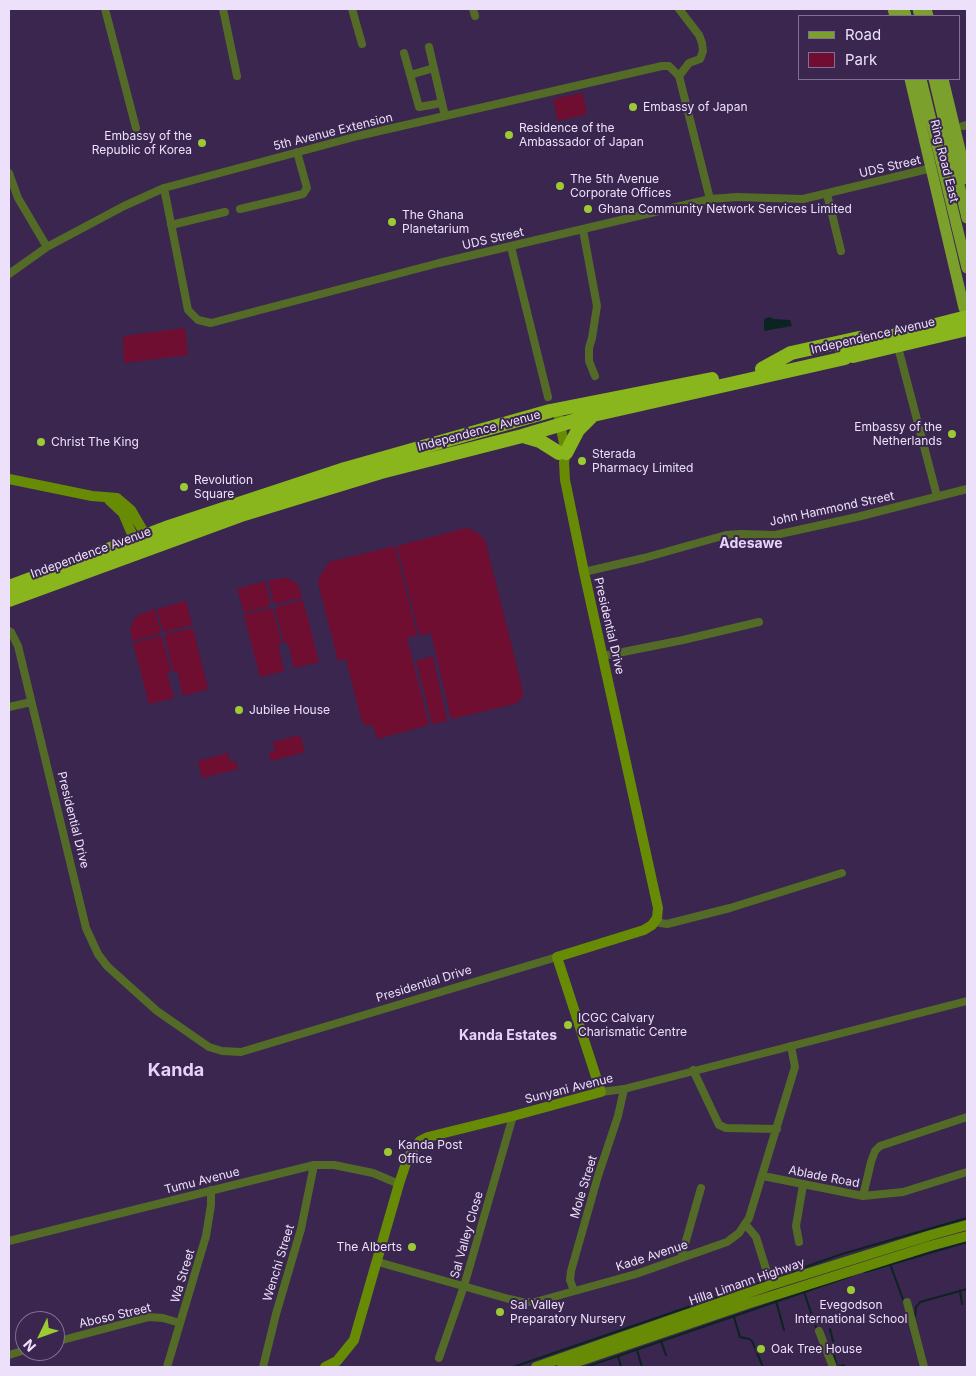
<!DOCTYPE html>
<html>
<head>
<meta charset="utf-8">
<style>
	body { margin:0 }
	#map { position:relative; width:976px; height:1376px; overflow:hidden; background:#3a264e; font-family:Inter,sans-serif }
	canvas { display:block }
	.frame { position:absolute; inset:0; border:10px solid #ece0fa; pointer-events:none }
	.legend { position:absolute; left:798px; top:15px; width:162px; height:65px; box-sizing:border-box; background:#3a264e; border:1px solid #817093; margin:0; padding:6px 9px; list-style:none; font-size:15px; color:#ece0fa }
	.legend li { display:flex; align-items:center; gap:10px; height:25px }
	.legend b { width:25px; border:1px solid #817093 }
	.north { position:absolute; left:15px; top:1311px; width:50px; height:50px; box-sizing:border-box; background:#3a264e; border:1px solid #817093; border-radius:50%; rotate:228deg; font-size:14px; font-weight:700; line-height:20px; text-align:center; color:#ece0fa }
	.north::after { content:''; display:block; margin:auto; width:18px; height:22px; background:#9bcb32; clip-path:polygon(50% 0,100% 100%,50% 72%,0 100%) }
</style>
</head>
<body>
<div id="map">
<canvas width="976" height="1376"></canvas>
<div class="frame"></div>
<ul class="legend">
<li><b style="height:6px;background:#7ba02b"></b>Road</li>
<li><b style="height:14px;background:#700e32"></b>Park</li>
</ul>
<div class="north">N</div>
</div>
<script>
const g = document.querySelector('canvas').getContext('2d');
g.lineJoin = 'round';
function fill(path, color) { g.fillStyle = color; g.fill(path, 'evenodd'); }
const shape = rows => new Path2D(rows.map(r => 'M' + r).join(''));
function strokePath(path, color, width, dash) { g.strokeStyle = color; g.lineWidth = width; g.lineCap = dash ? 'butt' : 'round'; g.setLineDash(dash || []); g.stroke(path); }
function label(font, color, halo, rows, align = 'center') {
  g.font = font + ' Inter,sans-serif'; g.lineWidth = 4; g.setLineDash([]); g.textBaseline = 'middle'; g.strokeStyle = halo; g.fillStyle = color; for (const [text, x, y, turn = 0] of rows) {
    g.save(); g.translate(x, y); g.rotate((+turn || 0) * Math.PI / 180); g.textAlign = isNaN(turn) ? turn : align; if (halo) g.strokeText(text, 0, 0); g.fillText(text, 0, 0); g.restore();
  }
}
const green = shape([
	[583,93,587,114,558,121,553,99],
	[185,328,188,355,124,363,123,336],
	[466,528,477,532,485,540,523,691,522,698,515,704,451,719,431,633,419,635,397,546],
	[395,546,417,635,407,638,429,725,377,739,373,725,367,726,362,722,346,659,338,661,318,583,319,578,329,562],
	[281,578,288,578,296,583,299,587,302,598,276,604,276,603,274,603,268,581],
	[265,581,271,603,269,604,270,606,244,613,237,589],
	[303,600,319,662,294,668,288,643,284,643,275,609,276,607],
	[186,601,192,625,165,632,163,631,157,609],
	[270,608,271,610,273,610,282,644,278,645,284,671,260,677,244,615],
	[155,609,161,632,159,634,133,641,130,630,134,619,140,614],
	[193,628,208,689,183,696,177,671,173,671,165,637,166,636,166,634],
	[160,636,162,638,171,672,167,673,174,698,149,704,133,643],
	[433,656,447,721,432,724,416,661],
	[300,735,305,752,271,761,269,753,275,751,273,742],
	[228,753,230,762,236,761,238,769,202,778,198,761]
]);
const water = shape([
	[770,317,774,319,790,320,792,326,764,331,764,319]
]);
const stream = shape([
	[890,1264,904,1302],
	[865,1272,967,1242],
	[771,1279,842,1254,967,1218],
	[960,1291,962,1304],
	[804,1292,817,1330],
	[776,1301,784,1330],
	[734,1317,740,1337,749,1339,752,1341,763,1367],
	[915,1317,916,1307,920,1302,967,1289],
	[830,1329,835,1349,834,1356,837,1367],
	[661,1341,666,1355],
	[637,1350,642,1367],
	[618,1356,621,1367],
	[513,1367,767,1280],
	[586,1367,851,1276],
	[837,1367,844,1365]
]);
const street = shape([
	[105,9,136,128],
	[223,9,237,76],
	[352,9,362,44],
	[473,9,475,16],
	[679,9,699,35,702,43,703,51,700,59,689,63,679,76],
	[429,47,445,116],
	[404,53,419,107,442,103],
	[410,75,434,68],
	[963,126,967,125],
	[9,173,18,198,47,247],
	[164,188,188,310,198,320,211,323,439,263,710,199,737,197,803,199,932,168],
	[827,194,841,251],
	[240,209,303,194,307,188,297,152],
	[171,225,225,212],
	[583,230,597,306,592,338,589,348,589,361,595,376],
	[511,247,548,397],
	[9,274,47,247,124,206,164,188,358,136,662,66,669,66,679,76,710,199],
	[899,351,937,496],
	[584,572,644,558,726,535,741,534,775,535,789,532,857,517,967,489],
	[9,631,11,632,18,646,86,928,98,954,107,966,157,1011,209,1047,222,1051,241,1052,557,957],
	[603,656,683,640,759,622],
	[9,707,31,702],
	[655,922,667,924,730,908,842,873],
	[693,1070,719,1125,726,1128,777,1129],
	[601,1092,624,1089,967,1001],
	[763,1176,863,1196,903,1192,967,1172],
	[863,1196,871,1162,875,1151,880,1146,967,1117],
	[746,1225,756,1237,771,1285],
	[9,1241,314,1165,334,1165,373,1173,399,1184],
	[799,1242,796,1226,803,1185],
	[681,1258,701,1188],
	[378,1262,509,1299,522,1302,535,1302,636,1274,727,1242,739,1233,749,1218,795,1067,791,1046],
	[574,1291,570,1280,571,1271,598,1176,618,1116,624,1089],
	[907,1302,924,1367],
	[819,1331,833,1367],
	[55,1342,149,1317,163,1318,180,1323],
	[9,1355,25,1350],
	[439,1358,464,1286,513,1116],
	[167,1367,206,1236,211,1205,211,1190],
	[263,1367,276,1314,301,1229,314,1165]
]);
const secondary = shape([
	[9,479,92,496,117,498,131,510,142,529,146,542],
	[109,500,123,513,137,546],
	[325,1367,337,1361,354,1340,399,1184,407,1160,414,1148,420,1141,428,1137,513,1116,601,1092,557,957,644,930,652,925,657,918,658,908,584,572,565,480,564,462,566,453,559,419],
	[536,1367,771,1285,931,1235,967,1225],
	[562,1367,750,1303,930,1246,967,1236]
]);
const primary = shape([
	[893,9,895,16],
	[904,9,906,16],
	[918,9,920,16],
	[926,9,928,16],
	[910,79,964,308],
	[921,79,967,268],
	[934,79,967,218],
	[943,79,967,179]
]);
const highway = shape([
	[762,369,791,353,859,338],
	[523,436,540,441,559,453],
	[566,453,578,430,593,415],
	[9,587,166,528,345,469,550,411,712,379],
	[9,600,244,514,381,472,522,436,593,415,845,358]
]);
const highwayBridge = shape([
	[842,349,967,317],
	[853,356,967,329]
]);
const markers = [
	[633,107,5,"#9bcb32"],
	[509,135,5,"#9bcb32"],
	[202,143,5,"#9bcb32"],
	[560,186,5,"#9bcb32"],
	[588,209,5,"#9bcb32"],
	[392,222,5,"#9bcb32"],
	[952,434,5,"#9bcb32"],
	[41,442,5,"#9bcb32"],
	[582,461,5,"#9bcb32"],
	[184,487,5,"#9bcb32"],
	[239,710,5,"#9bcb32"],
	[568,1025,5,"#9bcb32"],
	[388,1152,5,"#9bcb32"],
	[412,1247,5,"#9bcb32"],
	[851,1290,5,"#9bcb32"],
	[500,1312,5,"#9bcb32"],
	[761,1349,5,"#9bcb32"]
];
const poiNames = [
	["Embassy of Japan",643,107],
	["Residence of the",519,128],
	["Ambassador of Japan",519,142],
	["Embassy of the",192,136,"right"],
	["Republic of Korea",192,150,"right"],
	["The 5th Avenue",570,179],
	["Corporate Offices",570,193],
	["Ghana Community Network Services Limited",598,209],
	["The Ghana",402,215],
	["Planetarium",402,229],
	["Embassy of the",942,427,"right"],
	["Netherlands",942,441,"right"],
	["Christ The King",51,442],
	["Sterada",592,454],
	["Pharmacy Limited",592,468],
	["Revolution",194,480],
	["Square",194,494],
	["Jubilee House",249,710],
	["ICGC Calvary",578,1018],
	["Charismatic Centre",578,1032],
	["Kanda Post",398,1145],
	["Office",398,1159],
	["The Alberts",402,1247,"right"],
	["Sal Valley",510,1305],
	["Preparatory Nursery",510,1319],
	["Evegodson",851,1305,"center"],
	["International School",851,1319,"center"],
	["Oak Tree House",771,1349]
];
const streetNames = [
	["5th Avenue Extension",333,132,-14],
	["Ring Road East",944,161,76],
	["UDS Street",890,167,-13],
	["UDS Street",493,239,-13],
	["Independence Avenue",873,336,-13],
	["Independence Avenue",479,431,-15],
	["John Hammond Street",832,509,-12],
	["Independence Avenue",91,553,-20],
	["Presidential Drive",609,626,77],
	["Presidential Drive",73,820,76],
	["Presidential Drive",424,984,-17],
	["Sunyani Avenue",569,1089,-14],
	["Ablade Road",824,1177,11],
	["Tumu Avenue",202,1181,-14],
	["Mole Street",584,1187,-73],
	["Sal Valley Close",467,1235,-74],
	["Kade Avenue",652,1256,-18],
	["Wenchi Street",279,1263,-73],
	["Wa Street",183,1276,-73],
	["Hilla Limann Highway",747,1282,-19],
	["Aboso Street",115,1316,-13]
];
const neighbourhoodNames = [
	["Adesawe",751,544],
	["Kanda Estates",508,1036]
];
const districtNames = [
	["Kanda",176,1071]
];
fill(green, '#700e32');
fill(water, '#0b2422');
strokePath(stream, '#0b2422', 2);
strokePath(street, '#546b28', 8);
strokePath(secondary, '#678b05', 10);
strokePath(primary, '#7ba02b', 11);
strokePath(highway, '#89b51d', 14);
strokePath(highwayBridge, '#89b51d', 14);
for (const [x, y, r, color] of markers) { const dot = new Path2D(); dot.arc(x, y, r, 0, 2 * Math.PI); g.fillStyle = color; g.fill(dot); strokePath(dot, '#3a264e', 2); }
label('12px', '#ece0fa', '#3a264e', poiNames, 'left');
label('12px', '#ece0fa', '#3a264e', streetNames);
label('bold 14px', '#e5d3fc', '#3a264e', neighbourhoodNames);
label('bold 18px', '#e5d3fc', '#3a264e', districtNames);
</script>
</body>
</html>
